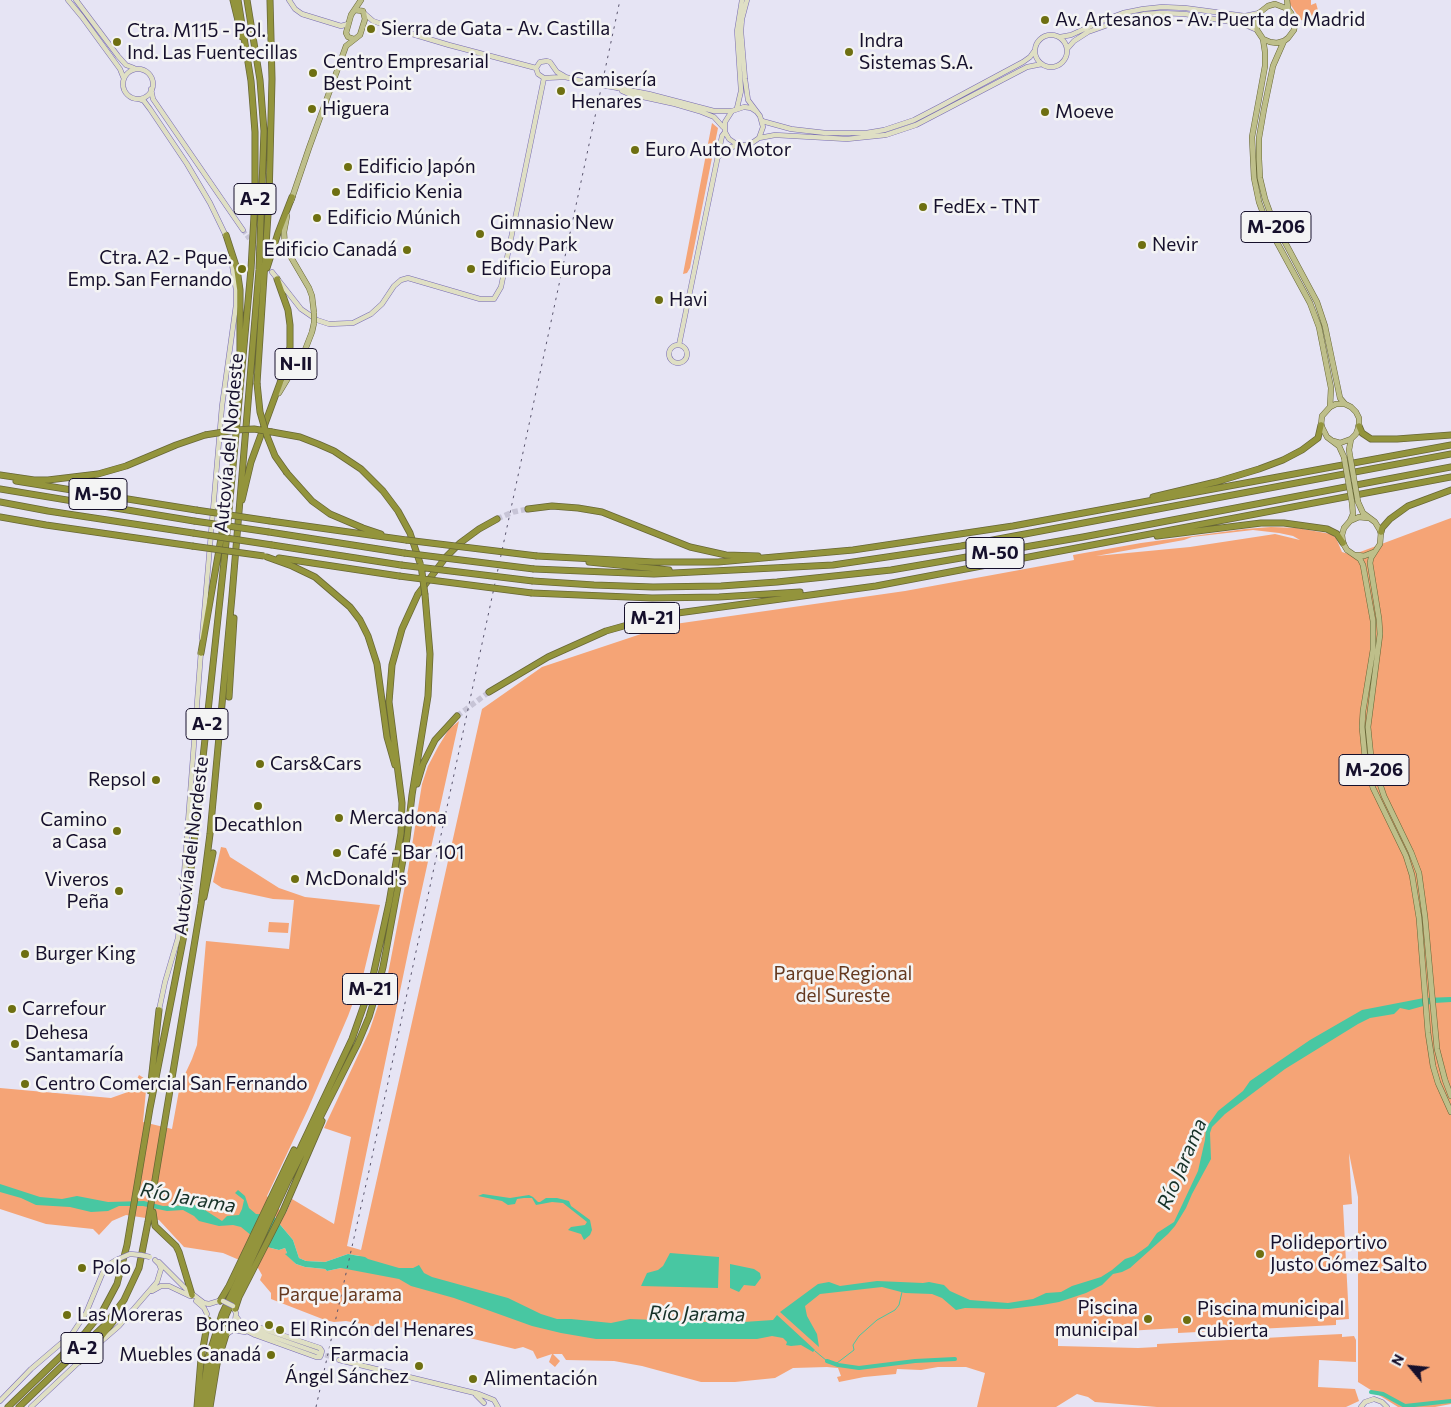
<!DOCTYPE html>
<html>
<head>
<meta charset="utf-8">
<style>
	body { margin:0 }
	#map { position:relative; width:1451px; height:1407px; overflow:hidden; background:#e6e4f4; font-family:Commissioner,sans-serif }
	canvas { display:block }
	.north { position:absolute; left:1386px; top:1342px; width:50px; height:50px; -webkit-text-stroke:4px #f4f4f4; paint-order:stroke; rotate:298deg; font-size:14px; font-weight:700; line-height:20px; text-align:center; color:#16102c }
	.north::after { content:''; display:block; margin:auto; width:18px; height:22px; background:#16102c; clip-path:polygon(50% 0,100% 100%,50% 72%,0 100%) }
</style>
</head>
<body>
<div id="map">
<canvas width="1451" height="1407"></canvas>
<div class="north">N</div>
</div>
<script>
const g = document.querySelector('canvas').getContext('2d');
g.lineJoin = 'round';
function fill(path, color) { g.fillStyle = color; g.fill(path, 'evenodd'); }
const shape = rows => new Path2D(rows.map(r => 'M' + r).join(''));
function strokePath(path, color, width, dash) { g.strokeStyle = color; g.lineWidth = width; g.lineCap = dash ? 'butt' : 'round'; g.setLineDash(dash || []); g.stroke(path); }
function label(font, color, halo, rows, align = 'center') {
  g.font = font + ' Commissioner,sans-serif'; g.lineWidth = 5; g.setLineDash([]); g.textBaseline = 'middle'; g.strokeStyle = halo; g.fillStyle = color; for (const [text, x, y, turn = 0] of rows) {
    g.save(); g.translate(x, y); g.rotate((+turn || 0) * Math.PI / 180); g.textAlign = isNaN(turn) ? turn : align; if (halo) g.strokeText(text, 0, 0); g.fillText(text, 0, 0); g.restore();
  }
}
const green = shape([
	[1290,0,1311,0,1311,5,1316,3,1319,14,1317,21,1313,23,1307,22,1301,20,1290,4],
	[712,123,718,128,690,268,687,273,683,274],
	[1451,518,1451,1404,1435,1407,1398,1407,1358,1382,1358,1197,1349,1153,1352,1204,1343,1205,1349,1319,1336,1320,1336,1325,1178,1333,1178,1328,1058,1335,1058,1346,1138,1348,1157,1347,1157,1344,1301,1336,1342,1334,1342,1337,1354,1336,1356,1340,1356,1362,1319,1360,1318,1387,1355,1389,1359,1401,1346,1407,1157,1407,1095,1402,1088,1397,1077,1394,1056,1407,977,1407,985,1373,966,1367,938,1367,921,1370,897,1369,896,1374,864,1377,839,1382,837,1377,841,1376,838,1368,827,1367,793,1368,775,1378,735,1382,701,1382,642,1366,614,1361,566,1360,562,1354,553,1354,560,1361,555,1367,549,1362,552,1354,537,1359,533,1351,523,1347,515,1349,453,1334,412,1326,388,1329,346,1321,334,1322,325,1320,271,1299,271,1293,260,1280,262,1275,258,1268,223,1253,184,1247,159,1220,126,1215,112,1221,99,1235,93,1229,46,1224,0,1209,0,1088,111,1098,125,1093,134,1085,139,1075,147,1080,143,1122,172,1129,180,1085,192,1059,197,1045,206,941,289,949,294,900,273,899,222,888,213,882,221,847,226,848,230,857,279,888,305,897,380,905,363,976,348,1016,308,1109,267,1196,277,1208,286,1213,292,1199,334,1224,351,1137,324,1128,369,1032,387,979,408,870,422,784,428,766,438,747,449,729,459,721,410,943,347,1246,361,1250,482,709,542,667,668,625,905,591,1074,560,1073,555,1141,543,1245,529,1271,527,1297,528,1331,534,1336,538,1342,552,1352,555],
	[1253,530,1279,533,1293,536,1300,540,1275,534,1190,547,1096,556,1184,540,1192,537],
	[275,1215,277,1221,293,1240,299,1258,306,1261,325,1262,348,1254,360,1256,341,1268,327,1271,325,1269,305,1267,296,1264,286,1254,287,1253,285,1248,279,1250,271,1248,266,1230],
	[269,922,289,923,288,933,268,932]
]);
const water = shape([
	[1451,997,1451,1002,1434,1003,1409,1010,1400,1008,1394,1014,1370,1018,1358,1024,1285,1069,1225,1114,1212,1127,1210,1133,1211,1159,1192,1194,1186,1208,1175,1226,1168,1234,1130,1268,1122,1272,1113,1274,1102,1285,1086,1293,1059,1302,1042,1305,1009,1309,965,1308,956,1310,942,1298,932,1294,905,1293,882,1287,820,1294,805,1306,807,1316,817,1334,819,1347,780,1312,818,1284,829,1282,840,1286,877,1281,923,1283,929,1282,944,1285,950,1291,970,1300,1008,1303,1033,1299,1046,1293,1061,1292,1072,1286,1101,1277,1112,1270,1125,1259,1134,1256,1148,1246,1157,1233,1174,1222,1198,1171,1205,1140,1206,1128,1218,1111,1243,1091,1250,1081,1310,1040,1362,1010,1424,998],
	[0,1184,40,1197,62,1199,77,1196,108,1202,144,1201,163,1206,197,1205,222,1221,227,1216,239,1215,242,1209,244,1200,235,1193,238,1190,245,1196,249,1208,256,1214,274,1215,277,1221,293,1240,299,1258,306,1261,325,1262,348,1254,365,1257,368,1259,399,1268,413,1268,419,1265,424,1273,432,1277,508,1298,541,1314,557,1319,571,1319,611,1323,630,1319,729,1323,773,1320,777,1315,815,1350,813,1352,801,1345,791,1346,786,1345,787,1342,783,1338,772,1336,757,1339,596,1339,561,1333,532,1326,454,1298,411,1286,399,1279,341,1268,327,1271,325,1269,305,1267,296,1264,285,1254,287,1253,285,1248,279,1250,271,1248,263,1245,241,1227,233,1225,219,1226,199,1221,194,1216,183,1210,167,1211,143,1206,119,1206,108,1211,91,1212,70,1207,36,1205,21,1198,0,1192],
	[483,1194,510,1198,529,1195,533,1197,538,1202,540,1202,546,1198,557,1198,569,1201,571,1206,590,1220,592,1230,590,1235,584,1240,581,1234,568,1230,571,1227,585,1225,587,1222,563,1203,552,1202,536,1205,532,1198,524,1198,517,1199,515,1204,508,1205,502,1201,478,1196],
	[670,1253,719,1257,718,1288,641,1286,647,1273,658,1270,663,1266],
	[730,1264,754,1269,760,1273,761,1278,755,1286,744,1285,739,1292,730,1288]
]);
const stream = shape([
	[815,1351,827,1361,837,1363,854,1350,853,1345,859,1336,877,1320,895,1310,899,1305,902,1292]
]);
const canal = shape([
	[827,1361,838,1365,859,1368,915,1361,955,1359],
	[1371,1392,1383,1394,1405,1406,1451,1401]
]);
const secondaryTunnel = shape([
	[243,230,260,255],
	[319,1353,339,1360]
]);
const highwayTunnel = shape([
	[497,519,513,512,528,509],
	[457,716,489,692]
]);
const secondary = shape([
	[68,0,82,17,120,69,124,79],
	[76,0,118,56,126,65,134,68],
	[289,0,295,9,302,14,341,26,348,24],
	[747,0,742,19,741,31,745,79,748,100,760,116,763,127,759,138,749,145,738,145,729,139,725,132,725,122,732,111,744,107,751,108,757,112],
	[365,14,373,21,402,31,449,45,536,68],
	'1035 51a16 16 0 1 1 32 0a16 16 0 1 1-32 0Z',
	[1060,37,1071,35,1104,20,1123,13,1143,9,1162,7,1185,8,1245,16,1259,13],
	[1067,49,1074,41,1088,32,1125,19,1145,14,1161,13,1185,14,1243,24,1257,30],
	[536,68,538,74,544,78,565,77,590,83],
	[536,68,540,62,547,61,550,62,557,72,564,76],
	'123 84a15 15 0 1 1 30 0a15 15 0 1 1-30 0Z',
	[618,88,649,94,714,111,731,111],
	[151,89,153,99,243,230],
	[622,91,629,94,675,104,699,111,714,117,723,127],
	[139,99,144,101,150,109,187,164,210,203,226,236],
	[737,108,741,91,737,31,742,0],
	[762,121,791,129,826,133,866,133,884,130,914,120,939,107,1023,62,1030,57,1035,50],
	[759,138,775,135,847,139,886,135,916,125,1027,67,1042,64],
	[718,157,727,148,736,146],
	[272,272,301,309,317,320,329,324,353,323,371,314,382,304,394,286,401,280,408,278,480,299,494,299,501,287,544,78],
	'669 354a9 9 0 1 1 18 0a9 9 0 1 1-18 0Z',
	[679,345,722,136,725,132],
	[202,638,222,406,236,305,236,290,231,258],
	[159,1010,165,982,178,938,182,901,201,651],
	[159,1262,187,1290,204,1303,209,1304,222,1300],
	[152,1291,161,1286,169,1286,190,1296],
	[196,1301,204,1308,207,1314],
	[236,1316,241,1323,256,1331,319,1353],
	[226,1329,235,1321,236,1313,233,1307],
	[243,1329,255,1335,316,1357,320,1357,321,1355,322,1351,320,1348,258,1327,245,1325],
	[227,1334,233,1330,245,1332],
	[96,1346,119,1326,157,1282,161,1269,159,1264,155,1260],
	[339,1360,479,1394,494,1400,498,1407],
	[476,1395,484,1403],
	[0,1401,31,1369,72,1334,86,1313,103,1272,111,1263,116,1260],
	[31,1407,81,1360],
	[1361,1407,1365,1402,1374,1399,1382,1402,1387,1407]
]);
const primary = shape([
	[1287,0,1288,9],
	[354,39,348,37,346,33,351,15,361,0],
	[1263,39,1265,52,1265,66,1252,137,1254,178,1259,202,1267,224,1310,303,1319,327,1331,388,1330,407],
	[1284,41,1277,43,1270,42,1263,39,1257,30,1257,19,1259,13,1268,6,1275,4,1288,9,1291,13,1295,23,1294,30,1288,38,1284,41,1273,66,1264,109,1259,138,1259,159,1260,178,1265,199,1272,218,1317,302,1325,326,1340,398,1345,404],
	[291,201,309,148,346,46,360,35,365,19,363,11,355,10],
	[287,216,284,232,285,247,309,288,312,296,314,313],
	[279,393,305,350,312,332,314,323],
	[1333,441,1340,443,1351,439,1356,434,1359,426,1359,418,1356,412,1351,407,1345,404,1336,404,1330,407,1322,416,1321,425,1327,437,1339,446,1344,457],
	[1350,456,1349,450,1351,439],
	[1358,502,1363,513,1375,522,1381,532,1380,544,1371,558,1370,563,1379,619,1380,634,1368,727,1371,757,1384,796,1411,852,1419,873,1425,917,1437,1049,1445,1080,1451,1096],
	[1352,503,1353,514,1350,521,1344,528,1342,535,1343,543,1347,550,1360,559,1363,565,1373,621,1373,650,1363,711,1362,727,1365,758,1373,788,1406,856,1412,875,1419,918,1428,1033,1433,1066,1438,1083,1451,1112],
	[1350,521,1359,517,1368,518],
	[1356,555,1364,556,1374,552]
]);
const highway = shape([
	[233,0,242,37],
	[226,235,237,269,240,290,240,353],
	[267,268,278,233,292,197],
	[257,383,269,199,272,79,270,0],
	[1359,426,1362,433,1371,439,1397,439,1451,435],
	[272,432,300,437,318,444,334,451,361,469,383,491,398,511,410,533,420,563],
	[287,473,312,501,330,514,363,528,381,534],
	[0,475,34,480,48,480,98,474,126,466,176,445,205,435],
	[16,481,196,510],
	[0,489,194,521],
	[1153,497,1216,482,1259,469,1283,460,1302,450,1318,438,1321,425],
	[242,500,251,462,280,383,290,347,290,325,288,310,277,279],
	[0,502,48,511,193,533],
	[528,509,552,506,578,508,602,512,690,547,726,555,758,556],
	[0,517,46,525,192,546],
	[270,521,406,540],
	[269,532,404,553],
	[1381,532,1382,528,1390,519,1408,506,1451,490],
	[1157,536,1261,523,1284,523,1327,529,1337,534,1343,543],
	[272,545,401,565],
	[537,556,654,562,718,562,853,550,1013,526,1451,445],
	[267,557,292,566,315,577,350,607,360,620,368,636,377,664,387,737,395,765],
	[279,558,399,576],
	[589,562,669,570],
	[534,569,654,574,833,565,961,546,1451,454],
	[533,581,594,585,653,587,721,586,777,582,891,570,1083,537,1451,467],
	[532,593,652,598,719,597,800,592],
	[201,653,224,521],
	[489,692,548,657,606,631,663,615,876,586,1451,477],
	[229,697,234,618],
	[417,784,423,764,435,740,457,716],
	[204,897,213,853],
	[150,1091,159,1010],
	[153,1212,155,1226,176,1246,179,1252,192,1295],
	[220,1301,229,1286,294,1150],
	[235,1309,239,1297,283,1211,322,1121],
	[80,1361,98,1341,122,1310],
	[8,1407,85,1333,102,1312,117,1284,127,1245,150,1108,184,935,226,543,251,269,255,198,255,132,251,81,238,0],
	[19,1407,106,1324,124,1300,139,1268,148,1222,201,904,210,834,232,596,259,270,264,131,260,80,247,0],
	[197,1407,201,1359,208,1320],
	[201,1407,208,1358,222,1314,352,1039,371,985,389,903,401,833,402,803,389,702,392,665,402,629,418,594,446,557,460,543,479,529,497,519],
	[205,1407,213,1359,226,1315,287,1183,358,1043,369,1017,377,990,383,967,407,838,412,795,428,696,430,654,425,595],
	[210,1407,217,1364,228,1328]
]);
const rail = shape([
	[316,1407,369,1171,620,0]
]);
const secondaryBridge = shape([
	[590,83,618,88],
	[116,1260,130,1254,141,1255,150,1257],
	[223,1301,233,1306],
	[213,1327,225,1329]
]);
const primaryBridge = shape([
	[314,323,314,313],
	[1350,456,1358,502],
	[1344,457,1352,503]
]);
const highwayBridge = shape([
	[257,383,260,412,267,436,275,456,287,473],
	[205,435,236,430,254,429,272,432],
	[196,510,270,521],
	[194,521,269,532],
	[193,533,272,545],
	[406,540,537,556],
	[192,546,264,556],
	[404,553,534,569],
	[401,565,533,581],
	[421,565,425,595],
	[399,576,532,593]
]);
const markers = [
	[1045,20,5,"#6e6f11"],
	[371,29,5,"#6e6f11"],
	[117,42,5,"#6e6f11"],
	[849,52,5,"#6e6f11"],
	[313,73,5,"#6e6f11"],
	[561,91,5,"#6e6f11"],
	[312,109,5,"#6e6f11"],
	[1045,112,5,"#6e6f11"],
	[635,150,5,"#6e6f11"],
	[348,167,5,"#6e6f11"],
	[336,192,5,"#6e6f11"],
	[923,207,5,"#6e6f11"],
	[317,218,5,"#6e6f11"],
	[480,234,5,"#6e6f11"],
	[1142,245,5,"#6e6f11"],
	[407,250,5,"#6e6f11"],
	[242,269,5,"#6e6f11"],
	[471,269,5,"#6e6f11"],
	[659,300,5,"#6e6f11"],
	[260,764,5,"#6e6f11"],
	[156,780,5,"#6e6f11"],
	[258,806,5,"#6e6f11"],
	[339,818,5,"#6e6f11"],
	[117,831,5,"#6e6f11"],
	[337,853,5,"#6e6f11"],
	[295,879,5,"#6e6f11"],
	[119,891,5,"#6e6f11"],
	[25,954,5,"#6e6f11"],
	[12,1009,5,"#6e6f11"],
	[15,1044,5,"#6e6f11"],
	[25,1084,5,"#6e6f11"],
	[1260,1254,5,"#6e6f11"],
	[82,1268,5,"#6e6f11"],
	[67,1315,5,"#6e6f11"],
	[1148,1319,5,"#6e6f11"],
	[1187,1320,5,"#6e6f11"],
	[269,1325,5,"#6e6f11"],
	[280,1330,5,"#6e6f11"],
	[271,1355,5,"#6e6f11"],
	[419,1366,5,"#6e6f11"],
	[473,1379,5,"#6e6f11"]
];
const shields = [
	[255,199,42],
	[1276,227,70],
	[296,364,42],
	[98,494,58],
	[995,553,58],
	[652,618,55],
	[207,724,42],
	[1374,770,70],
	[370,989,55],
	[82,1348,42]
];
const shieldNames = [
	["A-2",255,199],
	["M-206",1276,227],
	["N-II",296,364],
	["M-50",98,494],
	["M-50",995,553],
	["M-21",652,618],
	["A-2",207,724],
	["M-206",1374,770],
	["M-21",370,989],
	["A-2",82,1348]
];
const poiNames = [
	["Av. Artesanos - Av. Puerta de Madrid",1055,20],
	["Sierra de Gata - Av. Castilla",381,29],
	["Ctra. M115 - Pol.",127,31],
	["Ind. Las Fuentecillas",127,53],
	["Indra",859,41],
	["Sistemas S.A.",859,63],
	["Centro Empresarial",323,62],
	["Best Point",323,84],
	["Camisería",571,80],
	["Henares",571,102],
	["Higuera",322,109],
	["Moeve",1055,112],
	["Euro Auto Motor",645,150],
	["Edificio Japón",358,167],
	["Edificio Kenia",346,192],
	["FedEx - TNT",933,207],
	["Edificio Múnich",327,218],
	["Gimnasio New",490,223],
	["Body Park",490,245],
	["Nevir",1152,245],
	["Edificio Canadá",397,250,"right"],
	["Ctra. A2 - Pque.",232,258,"right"],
	["Emp. San Fernando",232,280,"right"],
	["Edificio Europa",481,269],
	["Havi",669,300],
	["Cars&Cars",270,764],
	["Repsol",146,780,"right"],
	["Mercadona",349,818],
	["Camino",107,820,"right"],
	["a Casa",107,842,"right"],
	["Decathlon",258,825,"center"],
	["Café - Bar 101",347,853],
	["McDonald's",305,879],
	["Viveros",109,880,"right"],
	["Peña",109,902,"right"],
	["Burger King",35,954],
	["Carrefour",22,1009],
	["Dehesa",25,1033],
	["Santamaría",25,1055],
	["Centro Comercial San Fernando",35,1084],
	["Polideportivo",1270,1243],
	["Justo Gómez Salto",1270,1265],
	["Polo",92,1268],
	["Piscina",1138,1308,"right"],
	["municipal",1138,1330,"right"],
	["Piscina municipal",1197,1309],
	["cubierta",1197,1331],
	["Las Moreras",77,1315],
	["Borneo",259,1325,"right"],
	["El Rincón del Henares",290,1330],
	["Muebles Canadá",261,1355,"right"],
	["Farmacia",409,1355,"right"],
	["Ángel Sánchez",409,1377,"right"],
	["Alimentación",483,1379]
];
const streetNames = [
	["Autovía del Nordeste",229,443,-85],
	["Autovía del Nordeste",191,846,-83]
];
const parkNames = [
	["Parque Regional",843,974],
	["del Sureste",843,996],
	["Parque Jarama",340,1295]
];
const waterNames = [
	["Río Jarama",1182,1164,-67],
	["Río Jarama",188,1198,10],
	["Río Jarama",697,1314,1]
];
fill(green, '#f5a476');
fill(water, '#48c7a2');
strokePath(stream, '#48c7a2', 1);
strokePath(canal, '#48c7a2', 4);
strokePath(secondaryTunnel, '#c7c4d6', 4.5, [4.5, 2]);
strokePath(highwayTunnel, '#c7c4d6', 5.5, [5.5, 3]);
strokePath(secondary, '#776bb2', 5.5);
strokePath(primary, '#676636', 6);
strokePath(highway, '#676636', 7);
strokePath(secondary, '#dfdfc4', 4.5);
strokePath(primary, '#bebf8a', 5);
strokePath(highway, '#93943c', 5.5);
strokePath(rail, '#58536c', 1, [2.5, 5]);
strokePath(secondaryBridge, '#776bb2', 5.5, []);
strokePath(primaryBridge, '#676636', 6, []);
strokePath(highwayBridge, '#676636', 7, []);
strokePath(secondaryBridge, '#dfdfc4', 4.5);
strokePath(primaryBridge, '#bebf8a', 5);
strokePath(highwayBridge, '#93943c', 5.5);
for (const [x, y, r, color] of markers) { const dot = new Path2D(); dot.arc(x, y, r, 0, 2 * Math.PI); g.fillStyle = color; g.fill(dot); strokePath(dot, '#f4f4f4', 2); }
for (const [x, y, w] of shields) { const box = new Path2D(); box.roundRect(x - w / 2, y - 15.5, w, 31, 4); g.fillStyle = '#f4f4f4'; g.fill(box); strokePath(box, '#16102c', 1); }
label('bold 18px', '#16102c', null, shieldNames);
label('19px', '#16102c', '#f4f4f4', poiNames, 'left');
label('19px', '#16102c', '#f4f4f4', streetNames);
label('19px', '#65381e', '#f4f4f4', parkNames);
label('italic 20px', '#163128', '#f4f4f4', waterNames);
</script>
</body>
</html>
